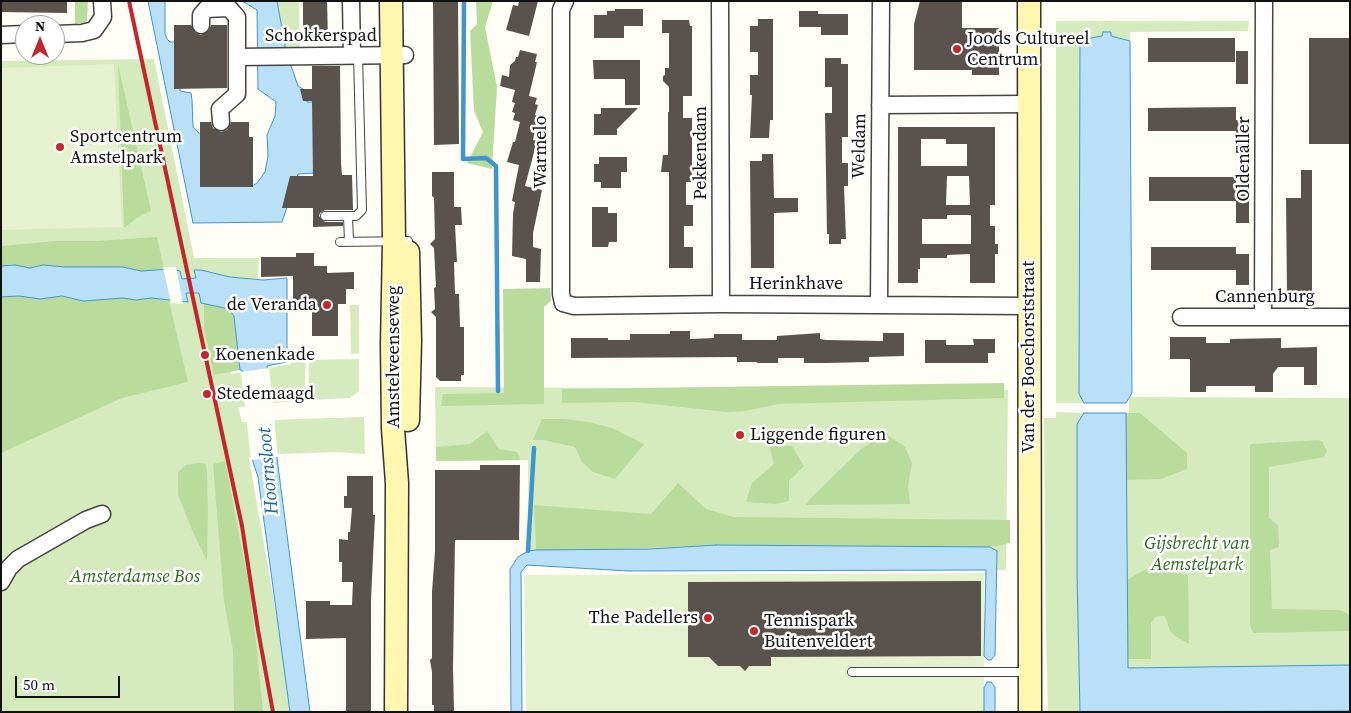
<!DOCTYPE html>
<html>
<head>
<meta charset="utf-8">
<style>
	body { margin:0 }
	#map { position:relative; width:1351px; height:713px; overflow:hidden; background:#fffdf5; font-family:"Source Serif 4",serif }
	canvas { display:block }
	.frame { position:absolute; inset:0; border:2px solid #111; pointer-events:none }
	.north { position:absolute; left:15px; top:15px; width:50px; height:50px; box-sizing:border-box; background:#fff; border:1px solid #a0a0a0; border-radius:50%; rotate:0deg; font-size:14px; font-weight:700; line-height:20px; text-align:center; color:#111 }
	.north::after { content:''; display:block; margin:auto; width:18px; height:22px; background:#c4262e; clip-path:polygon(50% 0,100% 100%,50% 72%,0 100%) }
	.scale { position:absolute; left:15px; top:676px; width:105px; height:22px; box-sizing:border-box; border:2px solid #111; border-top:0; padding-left:6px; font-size:15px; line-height:18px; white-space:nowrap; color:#111; -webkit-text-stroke:4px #fff; paint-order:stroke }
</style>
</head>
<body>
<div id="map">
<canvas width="1351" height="713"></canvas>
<div class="frame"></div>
<div class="north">N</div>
<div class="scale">50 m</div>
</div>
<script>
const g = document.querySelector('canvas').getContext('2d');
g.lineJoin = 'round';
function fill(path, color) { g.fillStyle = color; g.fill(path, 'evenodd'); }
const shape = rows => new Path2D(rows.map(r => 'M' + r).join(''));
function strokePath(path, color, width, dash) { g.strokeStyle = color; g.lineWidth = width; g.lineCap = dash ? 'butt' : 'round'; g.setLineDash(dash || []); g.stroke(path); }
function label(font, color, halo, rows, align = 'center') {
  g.font = font + ' "Source Serif 4",serif'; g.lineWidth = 5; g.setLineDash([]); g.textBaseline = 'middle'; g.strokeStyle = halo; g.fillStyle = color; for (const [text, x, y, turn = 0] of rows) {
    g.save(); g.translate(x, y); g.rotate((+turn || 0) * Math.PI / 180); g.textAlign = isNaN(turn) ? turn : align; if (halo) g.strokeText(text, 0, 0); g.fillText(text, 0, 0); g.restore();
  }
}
const green = shape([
	[276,1,299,1,300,51,286,51],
	[1056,21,1249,21,1248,31,1130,32,1130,41,1111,36,1111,32,1103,33,1079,394,1084,403,1056,403],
	[154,59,194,258,259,258,258,279,230,277,209,272,231,374,291,364,291,357,298,357,298,360,306,360,304,400,238,407,242,422,297,419,364,417,365,454,338,452,279,454,249,458,290,694,290,712,1,712,1,61],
	[350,305,359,305,359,353,351,354],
	[359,359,359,391,350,398,308,400,309,360],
	[435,387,1008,390,1006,570,529,566,528,460,436,461],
	[1129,397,1350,398,1350,712,1048,712,1046,633,1044,418,1056,418,1056,412,1084,413,1081,417,1129,417]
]);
const forest = shape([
	[75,1,88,1,87,22,75,24],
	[476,1,493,1,485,27,497,87,492,169,467,163,483,132,474,111,470,31,477,24],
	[118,64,151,211,141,215,124,228],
	[157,237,164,269,141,271,123,267,65,267,43,265,30,268,15,265,1,266,1,246,56,241,97,241],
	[550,288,551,301,544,307,544,404,441,406,443,394,504,393,503,289],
	[19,296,40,299,62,296,83,301,123,298,137,300,151,298,169,301,188,382,122,398,1,453,1,297],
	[204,303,229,309,234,316,240,370,214,375,204,328],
	[1004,383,1004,398,778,404,745,411,727,412,634,402,562,403,562,389],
	[1126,413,1140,413,1187,453,1187,469,1161,479,1126,480],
	[542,419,565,419,589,422,612,428,644,444,615,479,593,472,582,462,575,447,543,440,533,440],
	[487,431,499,449,517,452,521,460,436,461,436,447,470,444],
	[886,434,905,447,912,463,908,486,910,504,806,505,810,499,861,449],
	[1318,440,1322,441,1327,451,1324,457,1269,467,1269,518,1278,525,1279,547,1270,550,1272,609,1339,610,1347,613,1350,617,1350,631,1254,633,1252,631,1250,624,1250,447,1251,444],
	[769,445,792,446,804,466,789,481,789,501,775,504,746,502,752,483,774,464],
	[225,461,249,586,257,651,263,712,234,712,233,651,224,601,213,464],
	[199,463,206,464,207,473,208,511,207,561,192,530,178,495,178,472,186,465],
	[678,483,706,509,734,517,1010,520,1010,543,990,547,716,545,541,552,536,550,534,505,651,514],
	[1157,569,1188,575,1189,644,1175,636,1170,631,1165,616,1159,616,1155,617,1151,623,1151,659,1128,659,1127,580,1144,570]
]);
const pitch = shape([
	[114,64,122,227,1,230,1,68],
	[984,573,984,712,526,712,524,575]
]);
const water = shape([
	[148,1,165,1,165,34,167,39,170,42,178,42,180,91,191,93,192,100,193,127,252,186,257,183,265,172,268,156,267,135,275,116,276,102,258,89,257,10,242,1,277,1,286,51,298,86,306,91,307,102,316,102,316,173,298,174,282,222,193,223,148,1],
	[1103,32,1111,32,1111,36,1130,41,1132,393,1126,403,1084,403,1079,394,1080,40,1102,36,1103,32],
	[15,265,30,268,43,265,65,267,123,267,141,271,171,269,180,271,182,279,196,278,194,270,201,270,230,277,263,280,287,278,287,362,267,366,277,458,310,712,290,712,258,477,253,462,242,370,240,370,234,316,229,309,201,303,199,293,186,293,188,302,151,298,136,300,123,298,83,301,62,296,40,299,19,296,1,297,1,266,15,265],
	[1084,413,1126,413,1128,668,1350,665,1350,711,1080,712,1077,575,1077,424,1084,413],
	[716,545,990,547,997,551,995,655,991,660,988,660,984,656,986,570,628,571,527,565,521,572,522,712,511,712,510,569,518,557,528,551,536,550,651,549,716,545],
	[987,682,991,682,995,687,995,712,984,712,984,688,987,682]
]);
const pier = shape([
	[163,267,176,267,183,304,171,303],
	[269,368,278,457,251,460,241,372]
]);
const stream = shape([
	[464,1,463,159,486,158,496,166,498,391],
	[528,551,534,448]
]);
const building = shape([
	[1,1,67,1,67,13,1,12],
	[303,1,327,1,328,39,303,39],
	[433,1,458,1,459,144,434,145],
	[519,1,538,1,529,36,506,30,513,5,518,6],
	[920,1,962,1,962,28,999,28,999,75,972,75,972,70,914,70,914,24],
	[615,9,643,9,643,26,624,26,624,38,594,38,594,15,607,15,607,11,615,11],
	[799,11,818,11,818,14,848,14,848,35,821,35,821,27,799,27],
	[758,19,773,19,773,120,770,120,769,138,750,138,752,95,750,95,750,75,758,75,758,52,750,52,750,26,758,26],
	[662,20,689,20,690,26,692,26,692,96,683,96,683,118,692,118,692,182,686,182,686,205,693,205,693,226,684,226,684,247,693,247,693,268,669,268,669,172,661,172,663,155,668,155,668,112,669,112,669,87,663,81,663,76,665,75,665,68,669,68,669,33,662,33],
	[174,25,191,25,196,33,201,35,209,30,211,25,227,25,227,88,174,89],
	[1148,38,1235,38,1235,62,1148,62],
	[1309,38,1350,38,1350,144,1309,144],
	[520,50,537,54,535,62,537,62,529,96,537,98,535,104,538,105,535,115,538,116,533,140,537,141,525,186,542,190,533,233,533,247,541,249,540,282,526,282,526,259,512,256,513,214,515,202,512,201,519,165,507,162,513,142,515,142,520,122,513,120,515,113,512,112,515,103,512,102,515,90,500,86,502,75,509,77,510,65,515,61,516,57,518,57],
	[1236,51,1248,51,1248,84,1236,84],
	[825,58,841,58,841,64,848,64,848,137,842,137,842,163,848,163,848,186,844,186,846,239,841,239,841,244,829,244,829,234,827,234,825,113,832,113,832,87,825,87],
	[593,60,640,60,640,105,625,105,625,79,594,79],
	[312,66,340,66,341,163,342,175,352,175,353,210,325,210,320,213,319,216,325,222,343,222,343,226,313,227,313,208,282,208,290,176,313,176,312,101,303,101,300,89,312,89],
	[1236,107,1236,124,1236,120,1248,120,1248,153,1236,153,1236,131,1148,131,1148,108],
	[601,108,638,108,617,129,617,135,594,135,594,114,601,114],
	[200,122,211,122,213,128,221,132,227,130,231,122,249,122,249,137,253,137,253,187,200,187],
	[898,127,995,127,995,205,990,205,990,226,995,226,995,244,998,244,998,254,995,254,995,283,970,283,970,254,947,255,947,258,920,258,920,269,918,269,918,283,898,283],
	[921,139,946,139,946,144,967,144,967,166,921,166],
	[947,176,969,176,970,205,946,205],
	[947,215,971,215,971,244,922,244,922,219,947,219],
	[762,154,773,154,774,198,798,198,798,212,774,213,774,268,751,268,750,161,762,161],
	[599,157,627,157,627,172,621,172,621,188,601,188,601,182,594,182,594,164,599,164],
	[1301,170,1312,170,1312,294,1287,294,1286,198,1301,198],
	[432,172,454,172,454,207,461,207,462,225,455,225,457,262,454,262,455,294,459,294,460,327,464,327,464,375,461,375,461,381,440,381,436,377,436,317,431,312,435,309,434,288,436,287,434,248,430,244,435,239,434,198,432,196],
	[1149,177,1236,177,1236,200,1236,193,1249,193,1249,223,1236,223,1236,201,1149,201],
	[592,207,608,207,608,213,617,213,617,242,609,242,608,247,592,247],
	[1151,247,1236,247,1236,254,1249,254,1249,285,1236,285,1236,270,1151,270],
	[296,253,314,253,314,266,327,266,327,273,354,272,354,289,346,289,346,304,338,304,338,336,312,336,312,311,303,311,303,306,293,306,293,276,261,277,261,257,296,257],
	[670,331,690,331,690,339,714,338,714,334,742,334,742,340,777,340,777,336,820,333,820,339,826,340,883,341,883,333,904,333,904,356,869,357,869,362,826,363,804,363,804,358,778,358,778,363,757,363,757,362,737,362,737,357,571,358,571,338,608,338,608,340,630,340,630,334,670,334],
	[1170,337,1206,337,1206,343,1230,343,1230,339,1281,338,1281,348,1317,347,1317,385,1304,385,1304,367,1278,367,1273,374,1273,392,1255,392,1255,386,1206,386,1206,392,1190,392,1190,359,1170,359],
	[973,339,995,339,995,353,988,353,988,363,925,363,925,340,946,340,946,345,974,345],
	[480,465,520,465,519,540,455,540,453,668,454,711,434,712,434,705,432,705,432,672,430,660,432,658,432,592,435,551,435,470,480,470],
	[347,476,373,476,373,515,375,515,371,600,371,712,346,712,346,638,306,639,306,601,330,601,330,605,352,605,353,582,342,582,342,562,339,562,339,539,348,540,348,532,350,532,352,508,344,508,344,496,347,496],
	[981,581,981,656,771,657,771,666,749,666,745,671,740,666,718,666,709,657,688,657,688,582]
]);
const lane = shape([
	[325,216,348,216],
	[340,242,408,241],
	[349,242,348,216,356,216,362,210,358,55],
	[852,672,1027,672]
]);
const street = shape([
	[351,1,352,55],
	[565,1,561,10,561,294,563,303,574,306,721,304,1029,306],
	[720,1,721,304],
	[201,25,201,15,206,9,229,8,237,17,237,94,220,109,221,122],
	[55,34,82,33,94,30,103,17,102,1],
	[1,35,25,34],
	[237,57,405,55],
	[880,105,1029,104],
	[879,305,881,1],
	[1181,317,1350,317],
	[1263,317,1264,1],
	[1,582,9,568,18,559,86,520,102,514]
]);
const secondary = shape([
	[391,1,394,242,392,344,393,429,397,483,396,712],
	[1029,1,1030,712],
	[408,420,410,341,408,252]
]);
const rail = shape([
	[129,1,242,526,258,630,273,712]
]);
const markers = [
	[957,49,5,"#c4262e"],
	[60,147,5,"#c4262e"],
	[327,305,5,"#c4262e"],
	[205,355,5,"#c4262e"],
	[207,394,5,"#c4262e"],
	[740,435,5,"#c4262e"],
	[708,618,5,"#c4262e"],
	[754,631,5,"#c4262e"]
];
const streetNames = [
	["Schokkerspad",321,36],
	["Weldam",860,146,-89],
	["Warmelo",541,152,-90],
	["Pekkendam",701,153,-90],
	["Oldenaller",1244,159,-90],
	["Herinkhave",796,284],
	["Cannenburg",1265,297],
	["Amstelveenseweg",394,357,-90],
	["Van der Boechorststraat",1029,357,-90]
];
const poiNames = [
	["Joods Cultureel",967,39],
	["Centrum",967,60],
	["Sportcentrum",70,137],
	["Amstelpark",70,158],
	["de Veranda",317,305,"right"],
	["Koenenkade",215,355],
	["Stedemaagd",217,394],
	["Liggende figuren",750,435],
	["The Padellers",698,618,"right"],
	["Tennispark",764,621],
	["Buitenveldert",764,642]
];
const parkNames = [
	["Gijsbrecht van",1197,544],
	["Aemstelpark",1197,565],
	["Amsterdamse Bos",135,577]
];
const waterNames = [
	["Hoornsloot",269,471,-95]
];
fill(green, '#d5ebbd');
fill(forest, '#b9dc9c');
fill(pitch, '#e6f2cf');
fill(water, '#b9e0f7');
strokePath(water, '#3f96cf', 1);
fill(pier, '#fffdf5');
strokePath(stream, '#3f96cf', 4.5);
fill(building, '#5a524d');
strokePath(lane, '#444', 10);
strokePath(street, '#444', 19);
strokePath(secondary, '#333', 25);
strokePath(lane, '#fff', 8);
strokePath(street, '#fff', 16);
strokePath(secondary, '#fff6b0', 22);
strokePath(rail, '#c4262e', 4);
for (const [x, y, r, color] of markers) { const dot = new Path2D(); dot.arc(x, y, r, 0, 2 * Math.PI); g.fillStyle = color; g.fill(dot); strokePath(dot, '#fff', 2); }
label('18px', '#111', '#fff', streetNames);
label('18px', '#111', '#fff', poiNames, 'left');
label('italic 18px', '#2f6b1f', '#fff', parkNames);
label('italic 19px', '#1768a6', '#fff', waterNames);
</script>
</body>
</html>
